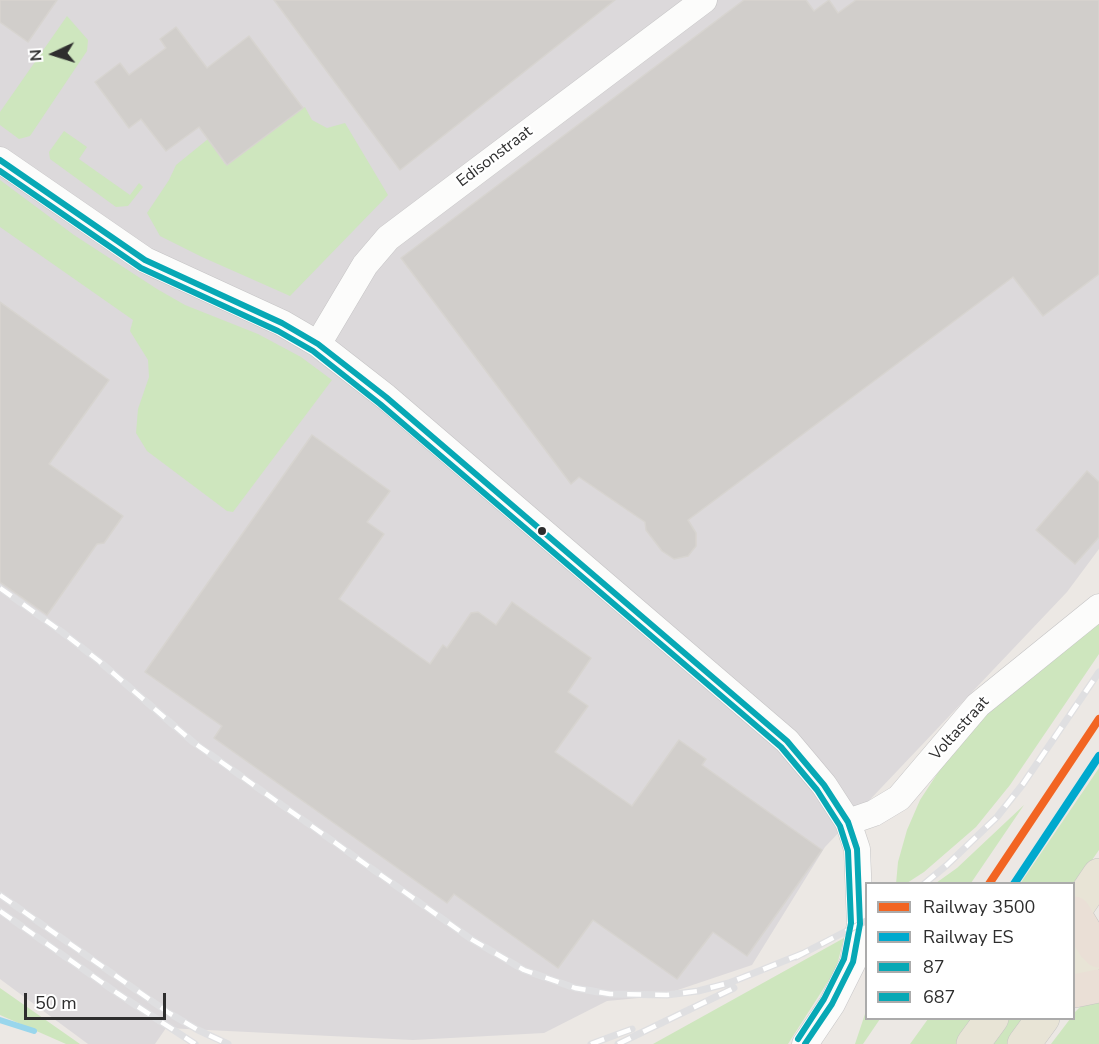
<!DOCTYPE html>
<html>
<head>
<meta charset="utf-8">
<style>
	body { margin:0 }
	#map { position:relative; width:1099px; height:1044px; overflow:hidden; background:#ece8e4; font-family:"Nunito Sans",sans-serif }
	canvas { display:block }
	.legend { position:absolute; left:865px; top:882px; width:210px; height:138px; box-sizing:border-box; background:#fff; border:2px solid #ababab; margin:0; padding:8px 10px; list-style:none; font-size:18px; color:#2e2e2e }
	.legend li { display:flex; align-items:center; gap:12px; height:30px }
	.legend b { width:30px; border:2px solid #ababab }
	.north { position:absolute; left:24px; top:24px; width:60px; height:60px; -webkit-text-stroke:4px #fff; paint-order:stroke; rotate:266deg; font-size:16px; font-weight:700; line-height:24px; text-align:center; color:#2e2e2e }
	.north::after { content:''; display:block; margin:auto; width:21px; height:27px; background:#2e2e2e; clip-path:polygon(50% 0,100% 100%,50% 72%,0 100%) }
	.scale { position:absolute; left:24px; top:993px; width:142px; height:27px; box-sizing:border-box; border:3px solid #2e2e2e; border-top:0; padding-left:8px; font-size:18px; line-height:21px; white-space:nowrap; color:#2e2e2e; -webkit-text-stroke:4px #fff; paint-order:stroke }
</style>
</head>
<body>
<div id="map">
<canvas width="1099" height="1044"></canvas>
<ul class="legend">
<li><b style="height:8px;background:#f26522"></b>Railway 3500</li>
<li><b style="height:8px;background:#00a9ce"></b>Railway ES</li>
<li><b style="height:8px;background:#07a8b5"></b>87</li>
<li><b style="height:8px;background:#07a8b5"></b>687</li>
</ul>
<div class="north">N</div>
<div class="scale">50 m</div>
</div>
<script>
const g = document.querySelector('canvas').getContext('2d');
g.lineJoin = 'round';
function fill(path, color) { g.fillStyle = color; g.fill(path, 'evenodd'); }
const shape = rows => new Path2D(rows.map(r => 'M' + r).join(''));
function strokePath(path, color, width, dash) { g.strokeStyle = color; g.lineWidth = width; g.lineCap = dash ? 'butt' : 'round'; g.setLineDash(dash || []); g.stroke(path); }
function label(font, color, halo, rows, align = 'center') {
  g.font = font + ' "Nunito Sans",sans-serif'; g.lineWidth = 5; g.setLineDash([]); g.textBaseline = 'middle'; g.strokeStyle = halo; g.fillStyle = color; for (const [text, x, y, turn = 0] of rows) {
    g.save(); g.translate(x, y); g.rotate((+turn || 0) * Math.PI / 180); g.textAlign = isNaN(turn) ? turn : align; if (halo) g.strokeText(text, 0, 0); g.fillText(text, 0, 0); g.restore();
  }
}
const industrial = shape([
	[0,0,1099,0,1099,549,1067,592,825,847,752,965,660,996,607,1001,544,1033,413,1040,166,1028,155,1044,88,1044,0,979]
]);
const green = shape([
	[67,16,88,40,87,51,30,136,19,139,0,125,0,112],
	[305,107,312,120,327,128,345,123,388,195,290,296,202,257,160,236,147,213,169,180,176,165,208,139,225,164],
	[64,131,87,147,79,159,130,195,139,183,143,187,128,206,116,207,50,159,49,152],
	[0,180,74,235,157,289,185,305,258,334,301,357,332,380,233,512,227,511,147,451,136,433,138,409,149,377,148,360,130,331,133,320,0,227],
	[1099,616,1099,654,1010,785,976,827,924,872,907,883,896,884,898,862,907,830,920,800,943,765,992,705],
	[1099,768,1099,850,1074,886,1074,884,1020,884],
	[1024,805,971,883,936,883,957,868],
	[844,938,836,969,788,1044,653,1044],
	[0,988,80,1044,66,1044,0,1015],
	[1099,992,1099,1044,1051,1044,1070,1019,1074,1018,1074,1013,1087,1000],
	[866,1011,866,1018,880,1019,863,1044,855,1044],
	[928,1019,980,1019,961,1044,910,1044],
	[1003,1019,1028,1019,1010,1044,984,1044]
]);
const stream = shape([
	[0,1020,34,1031]
]);
const building = shape([
	[0,0,57,0,28,42,0,22,0,0],
	[274,0,615,0,400,170,274,0],
	[744,0,806,0,814,11,829,0,838,13,856,0,1099,0,1099,274,1043,316,1013,277,688,520,696,533,696,546,688,556,674,559,662,551,646,530,645,522,579,477,571,484,401,258,744,0],
	[176,27,207,68,249,36,303,108,227,165,199,127,166,151,141,119,129,128,95,82,120,63,129,75,166,48,160,39,176,27],
	[0,302,109,380,49,464,123,516,104,543,97,544,47,615,0,582,0,302],
	[312,435,390,491,367,522,384,534,339,599,430,664,443,645,447,648,471,613,478,612,496,625,512,602,591,658,568,692,588,706,555,752,632,806,679,740,706,759,702,765,822,850,747,956,713,932,677,979,593,920,558,968,454,894,447,903,214,738,222,726,145,672,312,435],
	[1087,471,1099,482,1099,537,1075,564,1036,530,1087,471]
]);
const minor = shape([
	[0,160,145,260,282,323,318,344,386,397,787,741,824,785,848,822,857,849,860,924,853,962,832,1004,805,1044],
	[318,344,365,265,388,238,704,0],
	[848,822,874,813,899,798,978,705,1099,607]
]);
const major = shape([
	[1074,912,1099,875],
	[1074,976,1099,940],
	[973,1044,992,1018],
	[1024,1044,1043,1018]
]);
const highway = shape([
	[1074,913,1094,946,1099,951],
	[1074,991,1099,986]
]);
const rail = shape([
	[0,588,62,632,99,661,193,742,471,939,524,970,575,988,610,994,667,995,698,991,729,983,804,953],
	[924,884,947,865,997,817,1023,784,1099,672],
	[0,895,169,1013,198,1030,228,1044],
	[0,911,117,993,195,1044],
	[796,957,866,921],
	[591,1044,632,1029],
	[618,1044,734,988]
]);
const bus1 = shape([
	[0,160,145,260,282,323,318,344,386,397,787,741,824,785,848,822,857,849,860,924,853,962,832,1004,805,1044]
]);
const bus2 = shape([
	[0,171,141,268,278,331,313,351,380,404,781,747,817,790,840,826,848,851,851,923,844,959,824,999,798,1039]
]);
const rail1 = shape([
	[989,884,1099,719]
]);
const rail2 = shape([
	[1014,884,1099,756]
]);
const markers = [
	[542,531,5,"#2e2e2e"]
];
const streetNames = [
	["Edisonstraat",495,157,-37],
	["Voltastraat",960,729,-48]
];
fill(industrial, '#dcd9db');
fill(green, '#cee6be');
strokePath(stream, '#99d6ec', 6);
fill(building, '#d1cecb');
strokePath(building, '#d7d4d0', 1.5);
strokePath(minor, '#c5c4c5', 27);
strokePath(major, '#c6c5c4', 34);
strokePath(highway, '#c6c5c4', 34);
strokePath(minor, '#fcfcfb', 26);
strokePath(major, '#e8e4d6', 33);
strokePath(highway, '#eadfd6', 33);
strokePath(rail, '#dfdfe1', 7);
strokePath(rail, '#fff', 4.5, [14]);
strokePath(bus1, '#07a8b5', 6);
strokePath(bus2, '#07a8b5', 6);
strokePath(rail1, '#f26522', 8);
strokePath(rail2, '#00a9ce', 8);
for (const [x, y, r, color] of markers) { const dot = new Path2D(); dot.arc(x, y, r, 0, 2 * Math.PI); g.fillStyle = color; g.fill(dot); strokePath(dot, '#fff', 2); }
label('16px', '#2e2e2e', '#fff', streetNames);
</script>
</body>
</html>
